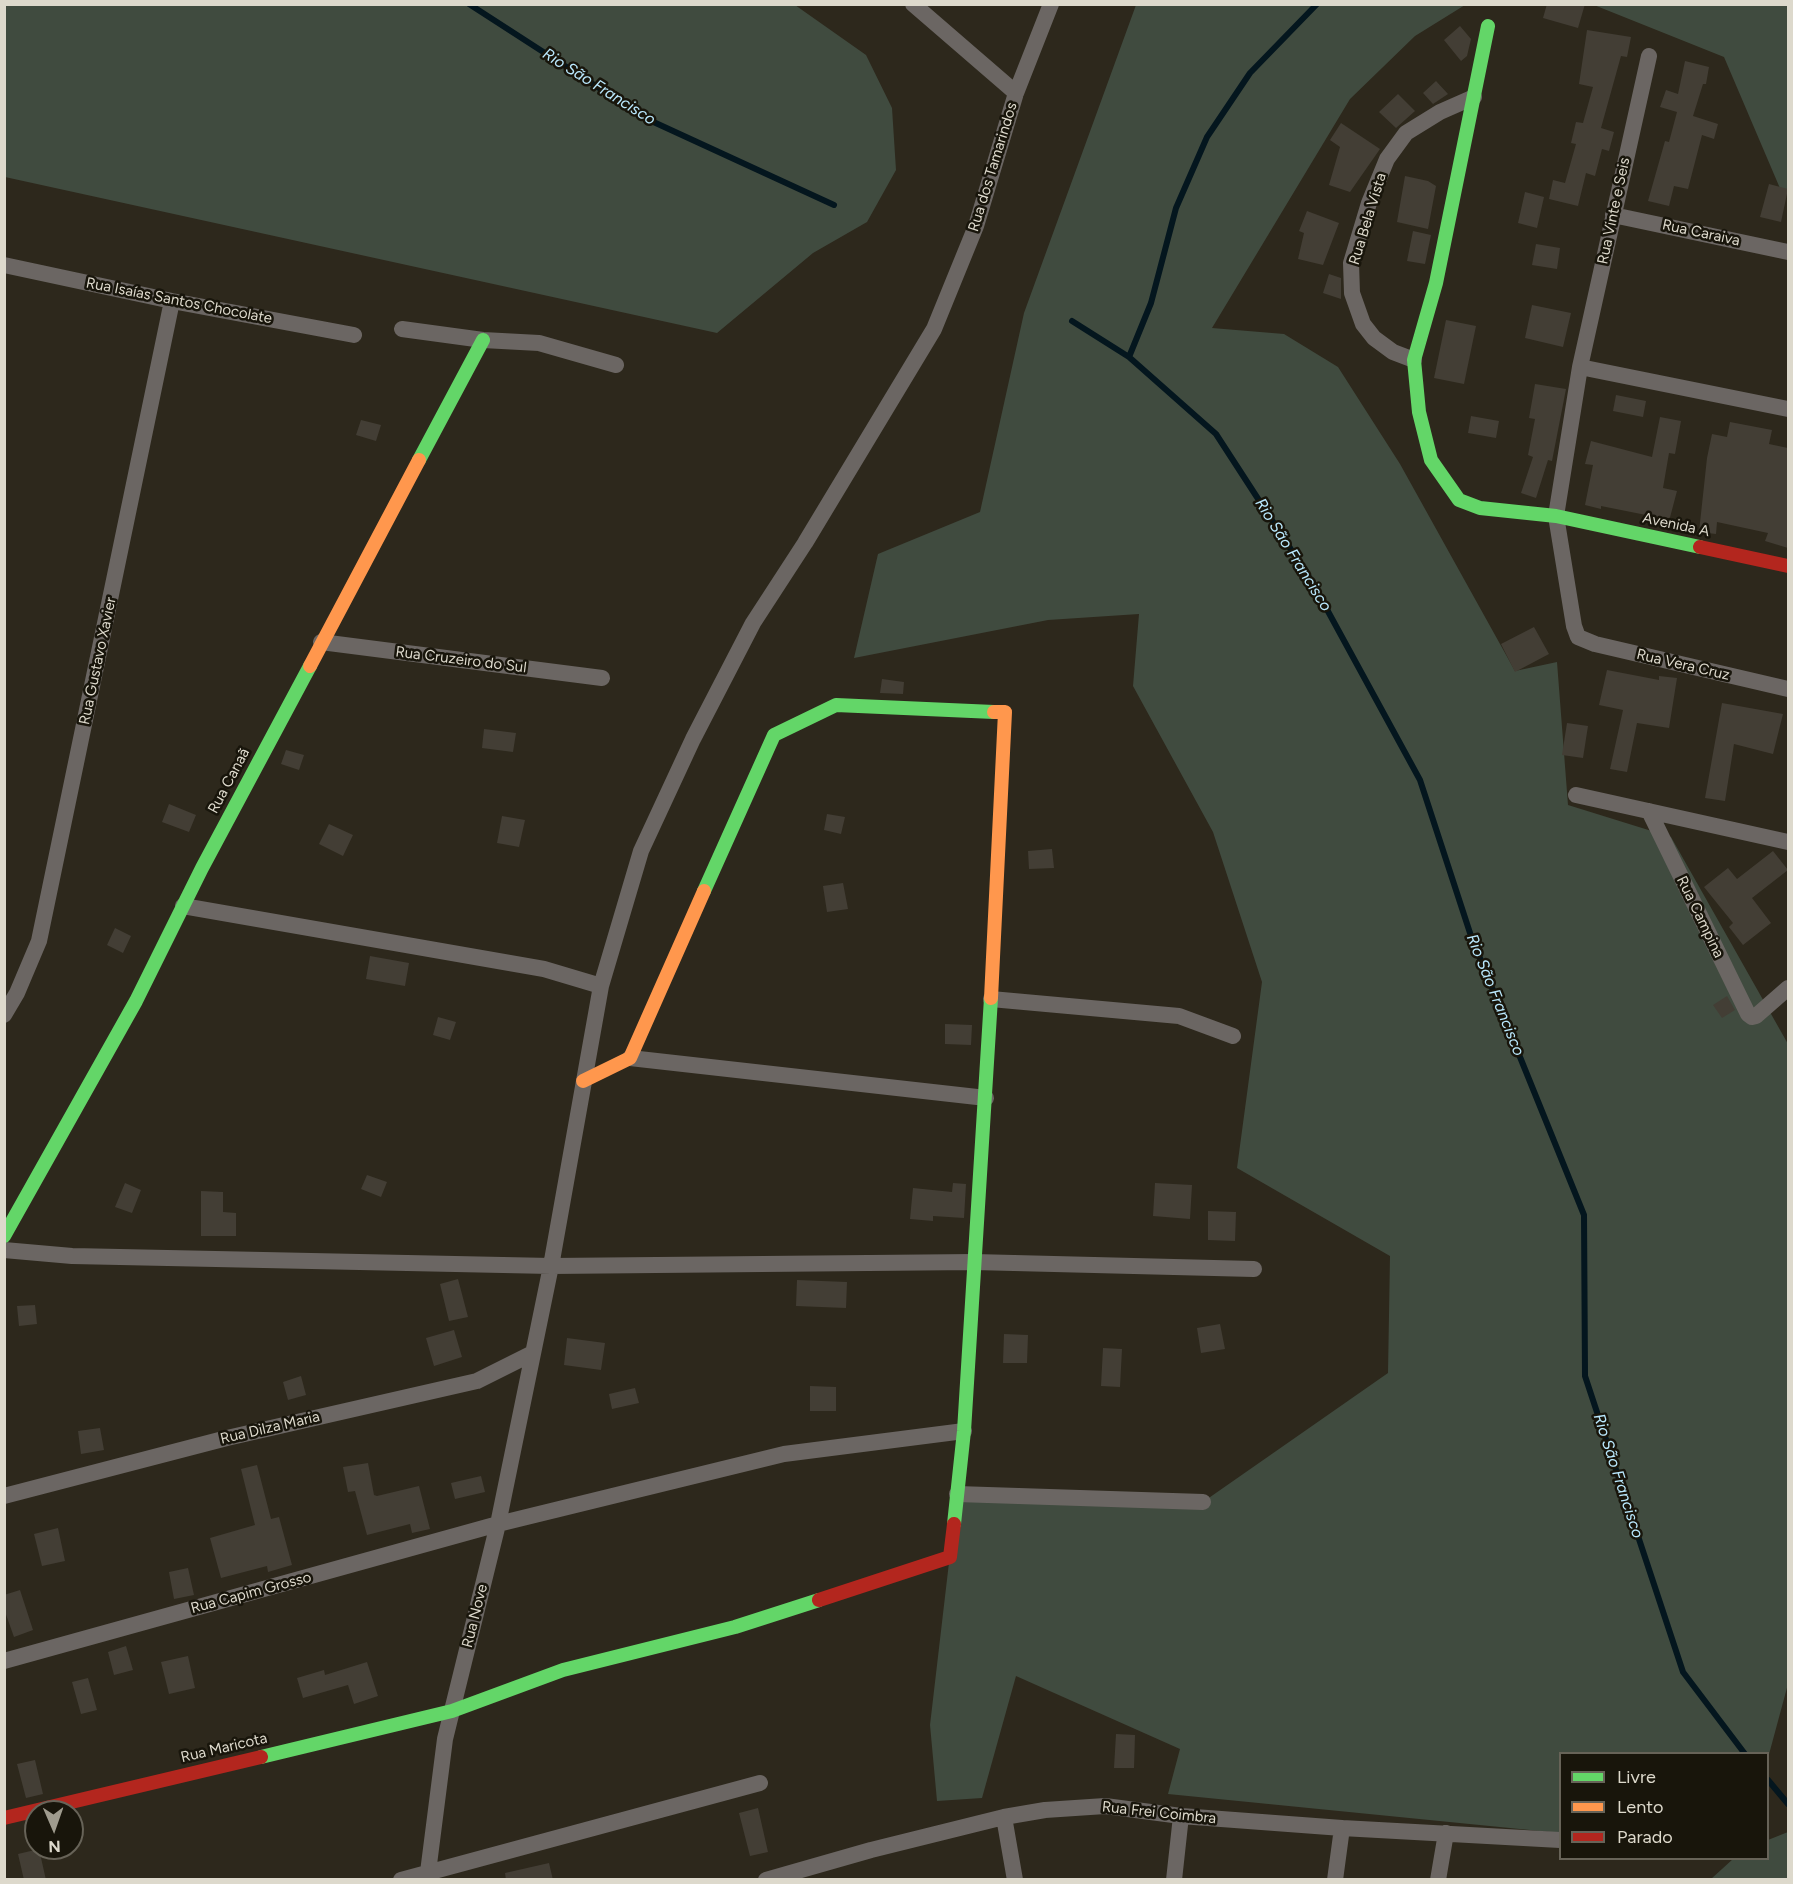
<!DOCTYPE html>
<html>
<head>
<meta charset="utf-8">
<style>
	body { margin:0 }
	#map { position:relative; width:1793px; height:1884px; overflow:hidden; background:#2d281c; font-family:Figtree,sans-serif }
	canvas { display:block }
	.frame { position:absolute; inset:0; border:6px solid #ddd9cc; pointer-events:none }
	.legend { position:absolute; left:1559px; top:1752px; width:210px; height:108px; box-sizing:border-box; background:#18150b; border:2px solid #676358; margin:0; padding:8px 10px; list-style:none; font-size:18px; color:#ddd9cc }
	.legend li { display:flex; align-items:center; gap:12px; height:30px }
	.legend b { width:30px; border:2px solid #676358 }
	.north { position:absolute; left:24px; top:1800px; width:60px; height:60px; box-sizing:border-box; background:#18150b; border:2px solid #676358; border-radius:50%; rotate:178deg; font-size:16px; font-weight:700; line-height:24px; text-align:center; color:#ddd9cc }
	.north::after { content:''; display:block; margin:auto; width:21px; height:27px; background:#9f9b8e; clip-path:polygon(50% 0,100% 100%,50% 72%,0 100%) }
</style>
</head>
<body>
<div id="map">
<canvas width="1793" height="1884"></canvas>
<div class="frame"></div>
<ul class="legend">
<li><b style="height:8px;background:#63d668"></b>Livre</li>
<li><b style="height:8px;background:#ff974d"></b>Lento</li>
<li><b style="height:8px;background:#b3261e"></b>Parado</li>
</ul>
<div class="north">N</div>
</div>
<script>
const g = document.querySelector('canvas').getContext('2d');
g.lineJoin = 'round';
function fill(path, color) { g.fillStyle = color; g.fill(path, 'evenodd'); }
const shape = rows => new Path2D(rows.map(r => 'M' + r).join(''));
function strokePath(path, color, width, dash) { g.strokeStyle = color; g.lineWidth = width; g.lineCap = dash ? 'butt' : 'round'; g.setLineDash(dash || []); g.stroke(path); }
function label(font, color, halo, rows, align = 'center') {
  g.font = font + ' Figtree,sans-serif'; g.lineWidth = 5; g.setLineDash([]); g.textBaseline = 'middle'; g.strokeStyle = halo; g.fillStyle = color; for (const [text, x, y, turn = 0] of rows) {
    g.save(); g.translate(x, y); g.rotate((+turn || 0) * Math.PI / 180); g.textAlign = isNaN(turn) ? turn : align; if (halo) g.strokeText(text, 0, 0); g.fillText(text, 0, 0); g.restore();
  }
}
const green = shape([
	[5,4,795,5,866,55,892,108,896,170,867,222,813,253,717,333,5,177],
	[1136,5,1465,5,1415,36,1350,99,1212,328,1284,334,1338,367,1400,464,1515,671,1557,662,1568,805,1671,837,1788,1044,1788,1684,1768,1758,1768,1754,1560,1754,1560,1833,1168,1794,1180,1749,1016,1676,982,1798,937,1801,930,1725,957,1494,1203,1502,1388,1373,1390,1256,1237,1168,1262,982,1213,832,1133,686,1139,614,1048,620,854,658,878,554,980,512,1024,313],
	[1594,5,1788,5,1788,193,1782,193,1724,57],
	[1788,1832,1788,1879,1711,1879,1733,1859,1768,1858,1768,1840]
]);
const stream = shape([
	[469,4,647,119,834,205],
	[1072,321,1129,357,1216,434,1312,582,1420,780,1471,936,1584,1215,1585,1376,1683,1672,1745,1754],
	[1129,357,1151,303,1176,208,1207,137,1250,73,1317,4],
	[1768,1780,1788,1804]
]);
const building = shape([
	[1547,4,1585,4,1578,28,1543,18],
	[1460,26,1471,39,1467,56,1461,61,1444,40],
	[1587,30,1631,37,1627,57,1621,56,1601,128,1614,132,1609,151,1602,149,1595,176,1586,173,1578,206,1549,199,1553,180,1565,183,1576,144,1571,143,1576,122,1583,123,1593,87,1579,84],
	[1685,61,1709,67,1706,84,1703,84,1693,116,1718,124,1714,139,1702,135,1688,189,1674,186,1669,206,1648,201,1665,141,1669,142,1677,112,1660,107,1666,90,1678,94],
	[1436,81,1448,94,1433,104,1423,93],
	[1398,94,1415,111,1396,128,1379,112],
	[1341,123,1380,149,1350,192,1329,185,1340,147,1330,140],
	[1405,176,1428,181,1436,186,1428,229,1397,222],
	[1769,184,1788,189,1781,222,1760,217],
	[1525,192,1544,197,1537,228,1518,223],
	[1307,211,1339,223,1323,265,1298,259,1304,233,1299,231],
	[1413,231,1431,235,1425,264,1407,261],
	[1536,244,1560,248,1557,269,1532,265],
	[1329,274,1341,278,1341,299,1323,293],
	[1532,305,1571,313,1563,347,1525,338],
	[1446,320,1476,326,1464,384,1434,378],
	[1535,384,1566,389,1552,461,1548,460,1536,498,1521,493,1533,457,1528,455,1535,419,1529,418],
	[1616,395,1646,401,1643,417,1613,411],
	[1471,416,1499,421,1496,438,1468,433],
	[1660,417,1681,421,1675,454,1669,453,1663,488,1677,491,1668,525,1650,520,1651,516,1601,506,1601,509,1585,505,1593,465,1585,464,1591,441,1652,457],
	[361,420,381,425,376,441,356,435],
	[1730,422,1772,430,1769,444,1788,448,1788,548,1765,541,1768,533,1717,522,1716,534,1699,532,1707,458,1712,434,1727,437],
	[1534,627,1549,654,1515,672,1501,644],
	[1607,670,1659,680,1659,676,1677,678,1669,728,1637,723,1627,772,1610,769,1623,710,1599,705],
	[882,679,904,682,903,694,880,693],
	[1722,703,1783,714,1773,754,1734,744,1725,801,1705,798],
	[1567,723,1588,726,1583,758,1562,755],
	[484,729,516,733,513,752,482,748],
	[286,750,304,755,299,770,281,764],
	[169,804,196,815,189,832,162,822],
	[827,814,845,817,841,834,824,830],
	[502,816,525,820,519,847,497,843],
	[329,824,353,835,343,856,319,844],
	[1052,849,1054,868,1029,869,1028,851],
	[1773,851,1788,870,1752,898,1771,923,1743,945,1729,927,1733,923,1704,887,1728,868,1737,879],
	[843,883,848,909,827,912,823,886],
	[115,928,131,936,123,953,107,945],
	[370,956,409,963,405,986,366,979],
	[1727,996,1735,1010,1722,1018,1713,1005],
	[438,1017,456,1022,450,1040,433,1035],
	[945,1024,972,1025,971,1045,945,1044],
	[367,1175,387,1182,381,1197,361,1189],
	[125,1183,141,1190,132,1213,115,1207],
	[953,1183,966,1184,964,1218,933,1216,933,1221,910,1219,913,1188,952,1192],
	[1155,1183,1192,1185,1190,1219,1153,1216],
	[201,1191,223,1192,223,1212,236,1213,236,1236,201,1236],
	[1208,1211,1236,1212,1235,1241,1208,1240],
	[458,1279,468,1317,449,1321,440,1284],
	[797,1280,847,1282,846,1308,796,1306],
	[35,1305,37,1324,19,1326,17,1306],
	[1220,1324,1225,1349,1201,1353,1197,1328],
	[454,1330,462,1357,434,1366,426,1338],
	[1004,1334,1028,1335,1027,1363,1003,1363],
	[567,1338,605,1343,601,1370,564,1365],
	[1103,1348,1122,1349,1120,1387,1101,1386],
	[301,1376,306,1395,288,1400,283,1382],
	[810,1386,836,1387,836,1411,810,1411],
	[635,1388,639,1403,612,1409,609,1394],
	[100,1428,104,1450,81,1454,78,1431],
	[368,1463,374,1495,377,1496,419,1486,430,1529,412,1533,410,1524,367,1535,355,1491,348,1492,343,1467],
	[257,1465,271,1519,279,1517,292,1565,268,1572,267,1566,221,1578,210,1538,255,1525,241,1469],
	[481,1476,485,1492,455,1499,451,1483],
	[58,1528,65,1561,42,1566,34,1534],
	[188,1568,194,1595,174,1599,169,1572],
	[20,1590,33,1630,14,1637,4,1609,4,1595],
	[126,1646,133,1670,114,1675,108,1652],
	[188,1656,195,1688,169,1694,161,1662],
	[367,1662,378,1696,354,1704,348,1685,303,1698,297,1678,324,1670,325,1675],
	[88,1678,97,1710,81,1714,72,1682],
	[1116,1734,1135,1735,1134,1768,1114,1768],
	[35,1760,43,1794,26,1798,17,1764],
	[758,1808,768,1852,750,1856,739,1813],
	[39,1849,46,1880,24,1880,18,1854],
	[549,1863,553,1880,506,1880,505,1873]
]);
const street = shape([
	[913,4,1016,93],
	[1649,56,1580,367,1556,516,1574,626,1578,637,1595,644,1788,689],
	[1613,215,1788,252],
	[4,265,172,301,354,335],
	[402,329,483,340,539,343,616,365],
	[1414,360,1393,352,1374,338,1363,324,1352,293,1351,263,1369,203,1387,159,1406,133,1440,112,1474,97],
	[1580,367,1788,409],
	[321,642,602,678],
	[1576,795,1788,842],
	[1649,811,1748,1014,1752,1017,1756,1016,1788,988],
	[183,906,544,969,601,986],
	[991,999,1179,1016,1233,1036],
	[4,1015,17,993,39,941,172,301],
	[630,1058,986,1098],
	[4,1250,72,1256,551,1266,974,1262,1254,1269],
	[957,1494,1203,1502],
	[4,1496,227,1438,477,1381,533,1353],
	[4,1661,498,1524,784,1454,964,1431],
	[1004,1817,1015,1880],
	[401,1880,760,1783],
	[427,1880,445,1739,498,1524,551,1266,601,986,641,851,693,739,753,623,805,543,934,329,976,226,1016,93,1051,4],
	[766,1880,871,1850,1004,1817,1045,1810,1105,1806,1181,1816,1342,1828,1560,1840],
	[1174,1880,1181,1816],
	[1335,1880,1342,1828],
	[1438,1880,1446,1833]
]);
const fast = shape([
	[1488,26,1436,283,1414,360,1419,412,1431,460,1459,500,1480,508,1556,516,1700,547],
	[419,460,483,340],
	[704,891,774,735,836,705,994,712],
	[4,1236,136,1001,202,868,310,666],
	[954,1524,964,1431,991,998],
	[261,1757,452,1711,563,1670,735,1627,819,1600]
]);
const slow = shape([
	[310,666,419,460],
	[991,998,1005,712,994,712],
	[583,1081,630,1058,704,891]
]);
const jam = shape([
	[1700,547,1788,566],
	[819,1600,950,1557,954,1524],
	[4,1818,261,1757]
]);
const streetNames = [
	["Rua dos Tamarindos",993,167,-73],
	["Rua Vinte e Seis",1614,211,-78],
	["Rua Bela Vista",1368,219,-73],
	["Rua Caraiva",1701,233,12],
	["Rua Isaías Santos Chocolate",179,301,11],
	["Avenida A",1676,525,12],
	["Rua Cruzeiro do Sul",461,660,7],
	["Rua Gustavo Xavier",98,661,-78],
	["Rua Vera Cruz",1683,665,13],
	["Rua Canaã",229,781,-62],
	["Rua Campina",1700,917,64],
	["Rua Dilza Maria",270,1428,-13],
	["Rua Capim Grosso",251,1593,-15],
	["Rua Nove",475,1616,-76],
	["Rua Maricota",224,1748,-13],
	["Rua Frei Coimbra",1159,1813,6]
];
const waterNames = [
	["Rio São Francisco",599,87,32],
	["Rio São Francisco",1293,555,58],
	["Rio São Francisco",1495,995,68],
	["Rio São Francisco",1618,1476,72]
];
fill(green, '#404b3f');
strokePath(stream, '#04161e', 6);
fill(building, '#433e35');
strokePath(street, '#6b6663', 16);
strokePath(fast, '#63d668', 14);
strokePath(slow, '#ff974d', 14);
strokePath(jam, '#b3261e', 14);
label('15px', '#ddd9cc', '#18150b', streetNames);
label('italic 16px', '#bae9fe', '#18150b', waterNames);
</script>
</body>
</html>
